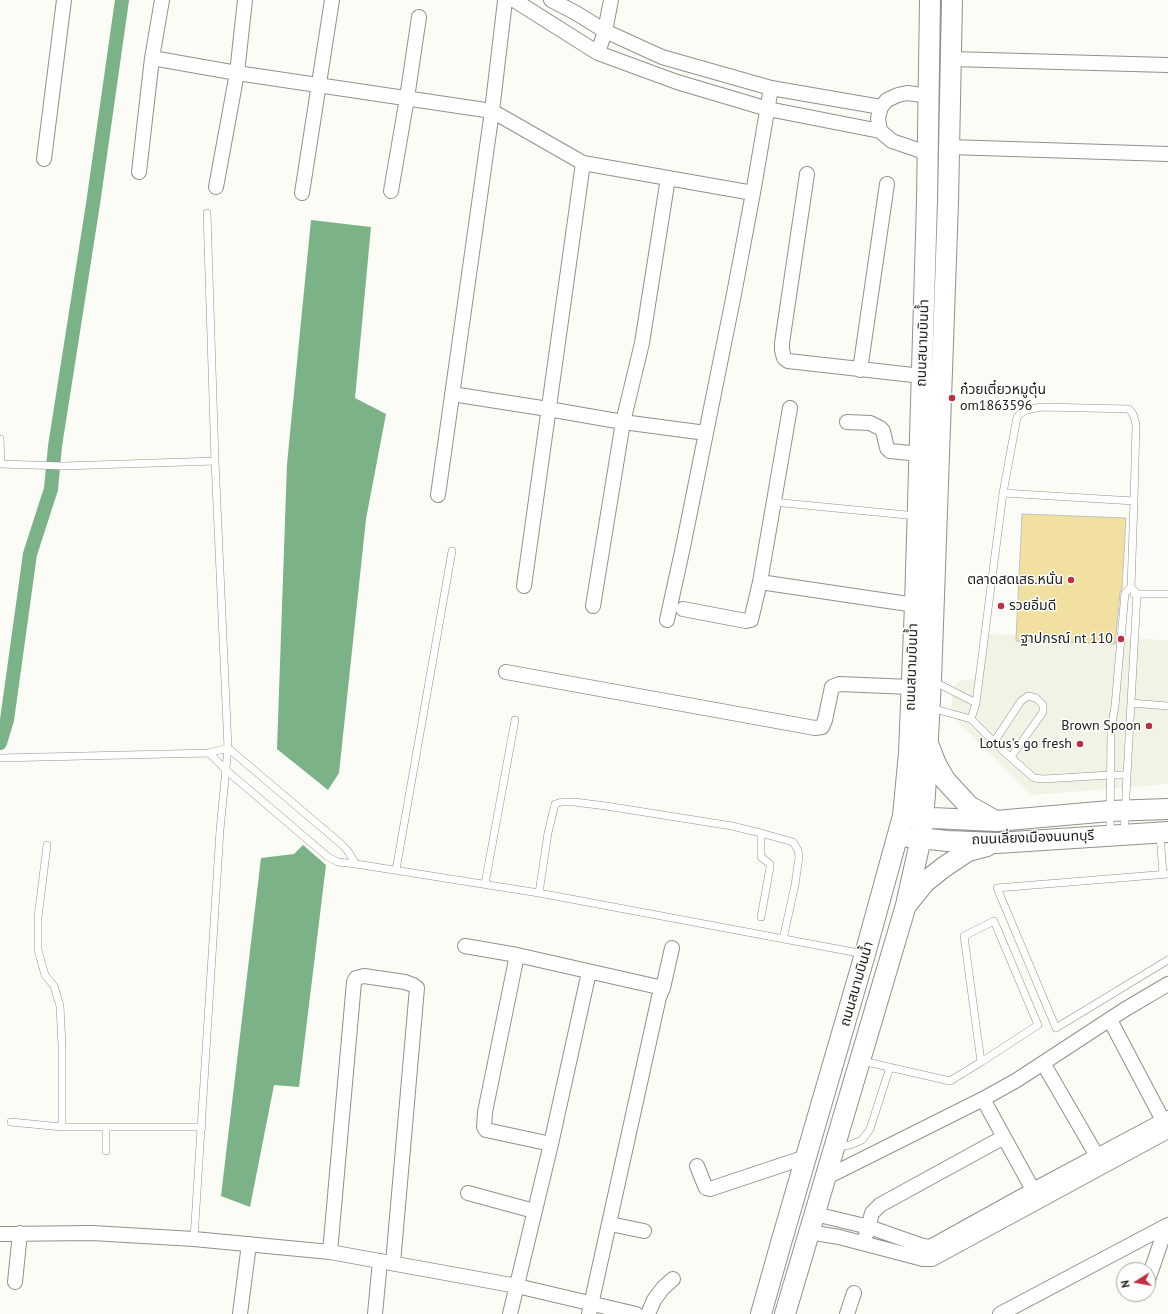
<!DOCTYPE html>
<html>
<head>
<meta charset="utf-8">
<style>
	body { margin:0 }
	#map { position:relative; width:1168px; height:1314px; overflow:hidden; background:#fbfcf5; font-family:"PT Sans",sans-serif }
	canvas { display:block }
	.north { position:absolute; left:1116px; top:1262px; width:40px; height:40px; box-sizing:border-box; background:#fffffe; border:1px solid #a6a6a5; border-radius:50%; rotate:259deg; font-size:11px; font-weight:700; line-height:16px; text-align:center; color:#21211f }
	.north::after { content:''; display:block; margin:auto; width:14px; height:18px; background:#c02f41; clip-path:polygon(50% 0,100% 100%,50% 72%,0 100%) }
</style>
</head>
<body>
<div id="map">
<canvas width="1168" height="1314"></canvas>
<div class="north">N</div>
</div>
<script>
const g = document.querySelector('canvas').getContext('2d');
g.lineJoin = 'round';
function fill(path, color) { g.fillStyle = color; g.fill(path, 'evenodd'); }
const shape = rows => new Path2D(rows.map(r => 'M' + r).join(''));
function strokePath(path, color, width, dash) { g.strokeStyle = color; g.lineWidth = width; g.lineCap = dash ? 'butt' : 'round'; g.setLineDash(dash || []); g.stroke(path); }
function label(font, color, halo, rows, align = 'center') {
  g.font = font + ' "PT Sans","Noto Sans Thai",sans-serif'; g.lineWidth = 3; g.setLineDash([]); g.textBaseline = 'middle'; g.strokeStyle = halo; g.fillStyle = color; for (const [text, x, y, turn = 0] of rows) {
    g.save(); g.translate(x, y); g.rotate((+turn || 0) * Math.PI / 180); g.textAlign = isNaN(turn) ? turn : align; if (halo) g.strokeText(text, 0, 0); g.fillText(text, 0, 0); g.restore();
  }
}
const built = shape([
	[985,634,1168,640,1168,784,1032,795,952,716,952,689,959,681,980,678]
]);
const water = shape([
	[311,220,371,227,355,398,386,414,366,519,339,773,328,790,277,749,287,464],
	[303,845,326,865,299,1087,274,1085,250,1207,221,1196,261,858,294,854]
]);
const canal = shape([
	[0,743,7,720,30,554,51,489,55,446,93,204,122,0]
]);
const building = shape([
	[1022,514,1126,518,1122,588,1120,593,1115,644,1016,641,1022,514]
]);
const service = shape([
	[0,439,1,464],
	[0,464,64,466,215,461],
	[1003,493,1017,417,1021,413,1027,410,1041,407,1129,409,1133,414,1136,424,1134,501],
	[773,502,917,516],
	[1134,594,1168,594],
	[933,681,976,703],
	[1131,703,1168,706],
	[931,708,971,719],
	[994,742,1021,701,1028,696,1036,698,1043,705,1043,712,1011,757],
	[228,748,340,843,347,850,356,864],
	[209,753,226,770,328,857,338,862,356,864,539,893,864,954],
	[0,758,209,753,228,748],
	[1124,834,1127,775,1137,594,1131,587,1134,501,1003,493,976,703,971,719,1001,749,1034,778,1044,779,1110,775,1127,775],
	[1160,834,1163,874],
	[1110,835,1111,729,1115,706,1125,593,1131,587],
	[47,845,38,917,38,950,45,975,54,986,60,1006,62,1046,62,1127],
	[396,870,452,551],
	[1168,874,997,888,1056,1028,1168,960],
	[485,884,515,720],
	[539,893,548,833,555,804,562,802,574,802,606,806,732,826,761,833,793,842,798,850,799,857,795,885,783,939],
	[761,917,770,867,770,864,761,857,761,833],
	[862,1061,950,1081,981,1062,1038,1025,994,921,964,936,981,1062],
	[11,1122,62,1127,202,1127],
	[106,1127,106,1151],
	[837,1147,850,1145,862,1140,870,1129,890,1067],
	[194,1239,220,830,228,748,215,461,207,213]
]);
const minor = shape([
	[514,0,598,53,677,82,768,109,880,131],
	[551,0,576,13,605,31,662,57,771,88,881,107],
	[598,53,605,31,611,0],
	[152,58,237,73,492,111,583,163,753,193],
	[951,59,1168,65],
	[949,147,1168,154],
	[927,153,892,141,880,131,878,118,881,107,887,100,898,95,907,93,929,96],
	[44,159,64,0],
	[139,172,152,58,162,0],
	[807,174,782,343,782,350,784,358,788,361,922,376],
	[216,187,237,73,245,0],
	[391,191,407,98,419,17],
	[302,193,332,0],
	[860,370,887,184],
	[452,394,548,409,623,422,706,433],
	[847,422,870,423,880,428,883,431,887,448,890,451,920,454],
	[438,495,492,111,505,1],
	[760,582,915,605],
	[524,586,583,163],
	[593,606,623,422,642,343,668,178],
	[683,609,746,621,751,620,760,582,790,408],
	[667,620,683,547,734,294,753,193,771,88],
	[506,672,815,728,822,727,825,720,832,687,839,684,911,687],
	[465,946,517,955,663,988],
	[517,955,485,1112,484,1127,486,1130,551,1144],
	[1110,1020,1167,1128],
	[1043,1063,1097,1156],
	[983,1099,1033,1190],
	[697,1166,705,1186,706,1188,710,1189,806,1157],
	[825,1178,983,1099,1017,1080,1124,1010,1168,984],
	[468,1193,534,1211],
	[815,1214,869,1227,923,1246,930,1247,1033,1190,1168,1118],
	[610,1224,644,1231],
	[809,1232,839,1237,923,1259,932,1259,1168,1131],
	[0,1234,92,1233,194,1239,330,1252,517,1286,636,1314],
	[866,1235,872,1213,880,1205,1004,1137],
	[330,1252,354,982,356,978,364,976,405,982,413,985,417,988,393,1263],
	[1148,1280,1162,1239,1163,1228],
	[15,1282,20,1233],
	[240,1314,249,1244],
	[375,1314,380,1261],
	[510,1314,551,1144,589,972],
	[589,1314,659,997,663,988,672,948],
	[648,1314,654,1300,663,1288,673,1279],
	[847,1314,854,1293],
	[1000,1314,1168,1225]
]);
const secondary = shape([
	[929,746,936,764,945,780,969,806,992,819],
	[911,817,996,821,1110,811,1168,809],
	[909,837,948,841,997,843,1168,832],
	[908,903,925,882,944,867,968,851,987,846],
	[761,1314,781,1243,865,954,903,816,909,753,915,605,927,201,930,0],
	[785,1314,906,905,921,838,925,795,931,680,948,202,952,0]
]);
const markers = [
	[952,398,4,"#c02f41"],
	[1071,580,4,"#c02f41"],
	[1001,606,4,"#c02f41"],
	[1121,639,4,"#c02f41"],
	[1149,726,4,"#c02f41"],
	[1080,744,4,"#c02f41"]
];
const streetNames = [
	["ถนนสนามบินน้ำ",923,343,-88],
	["ถนนสนามบินน้ำ",912,667,-88],
	["ถนนเลี่ยงเมืองนนทบุรี",1033,838,-2],
	["ถนนสนามบินน้ำ",857,984,-74]
];
const poiNames = [
	["ก๋วยเตี๋ยวหมูตุ๋น",960,390,"left"],
	["om1863596",960,406,"left"],
	["ตลาดสดเสธ.หนั่น",1063,580],
	["รวยอิ่มดี",1009,606,"left"],
	["ฐาปกรณ์ nt 110",1113,639],
	["Brown Spoon",1141,726],
	["Lotus's go fresh",1072,744]
];
fill(built, '#f1f3e4');
fill(water, '#7bb288');
strokePath(canal, '#7bb288', 14);
fill(building, '#f2e0a0');
strokePath(building, '#c3c2bb', 1);
strokePath(service, '#91928b', 8);
strokePath(minor, '#91928b', 16);
strokePath(secondary, '#91928b', 22);
strokePath(service, '#fff', 7);
strokePath(minor, '#fff', 14);
strokePath(secondary, '#fff', 20);
for (const [x, y, r, color] of markers) { const dot = new Path2D(); dot.arc(x, y, r, 0, 2 * Math.PI); g.fillStyle = color; g.fill(dot); strokePath(dot, '#fffffe', 1.5); }
label('14px', '#21211f', '#fffffe', streetNames);
label('14px', '#21211f', '#fffffe', poiNames, 'right');
</script>
</body>
</html>
